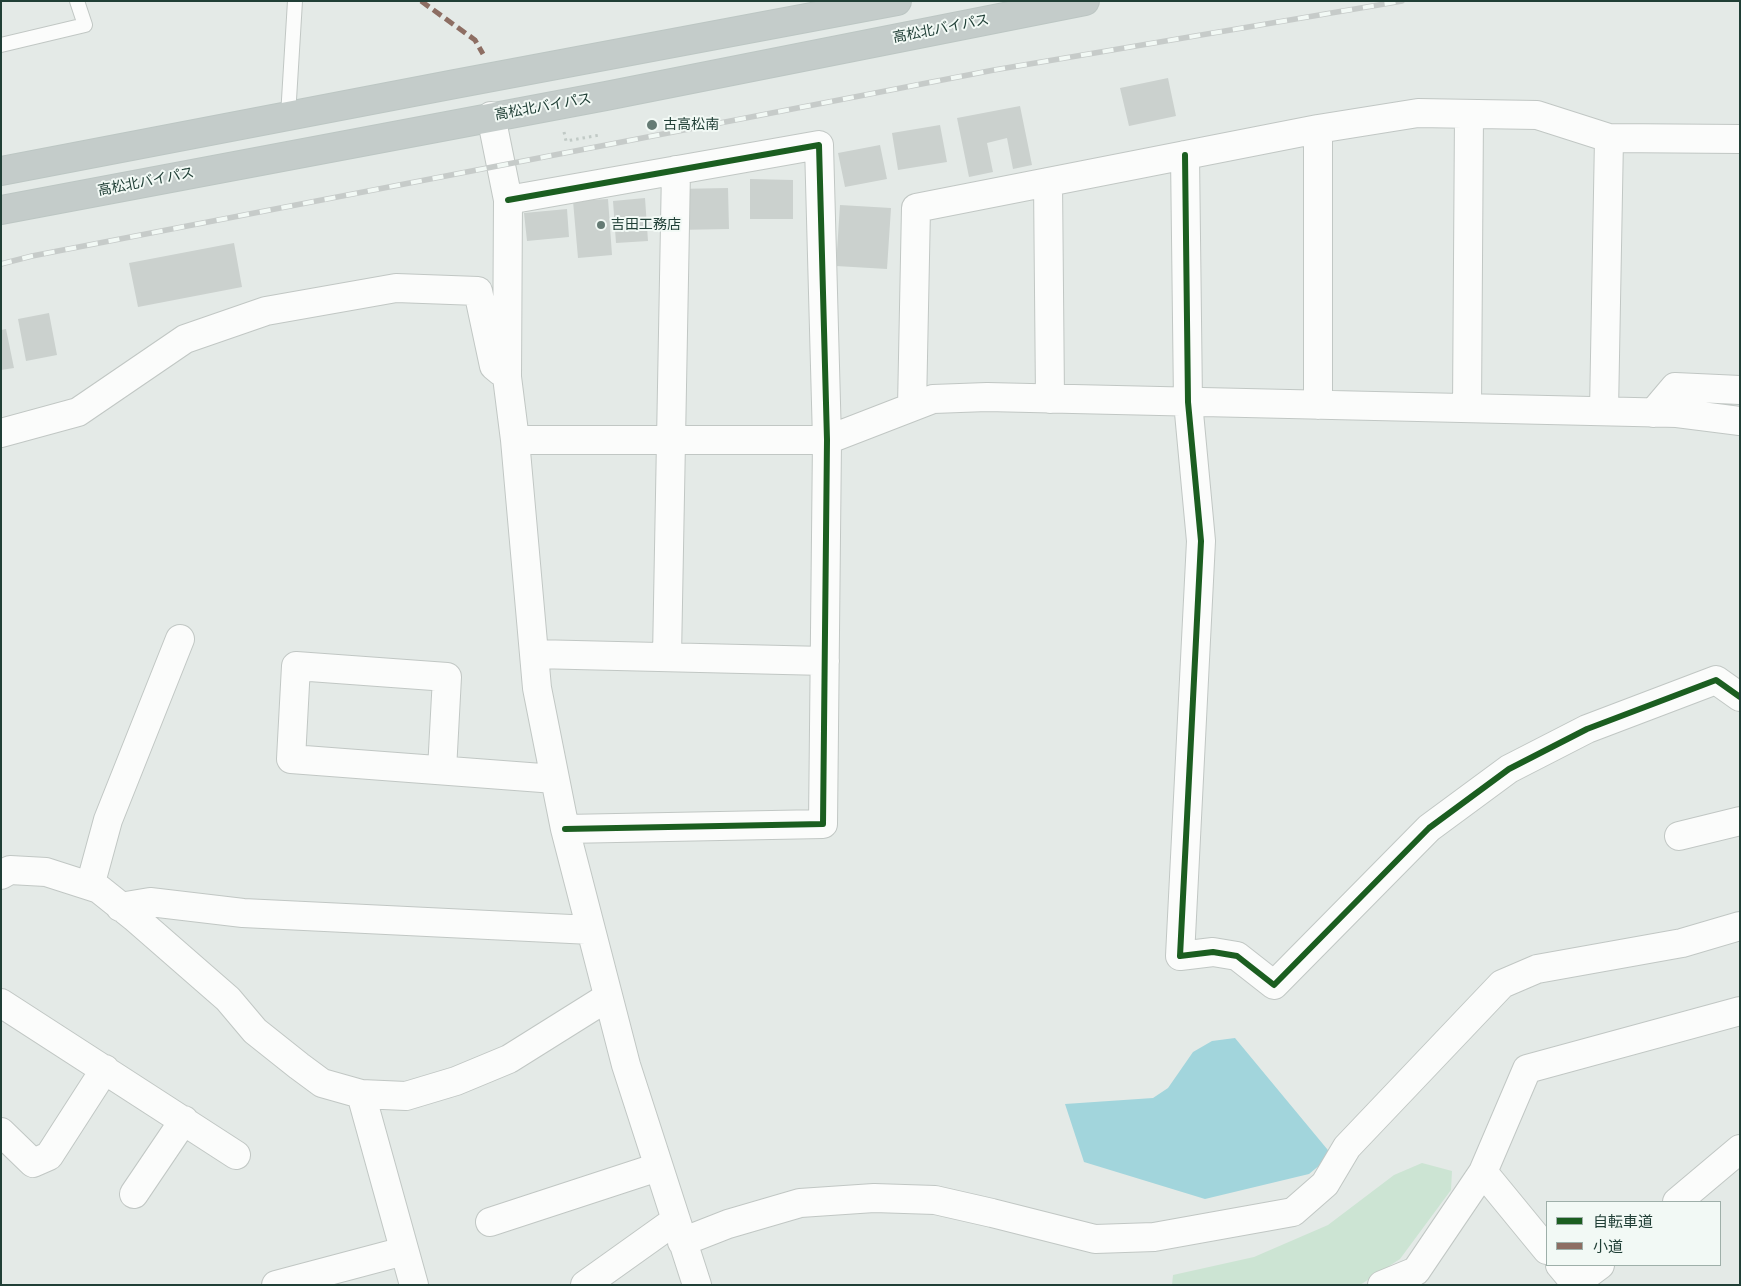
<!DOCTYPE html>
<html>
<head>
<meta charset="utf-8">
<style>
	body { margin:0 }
	#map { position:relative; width:1741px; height:1286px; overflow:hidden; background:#e4eae7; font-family:"PT Sans Narrow","Noto Sans JP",sans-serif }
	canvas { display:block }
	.frame { position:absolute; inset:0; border:2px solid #203f36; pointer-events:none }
	.legend { position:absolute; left:1546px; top:1201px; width:175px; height:65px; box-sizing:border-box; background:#f2f9f5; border:1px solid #9eafa9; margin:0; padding:6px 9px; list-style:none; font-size:15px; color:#203f36 }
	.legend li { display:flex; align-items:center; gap:10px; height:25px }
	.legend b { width:25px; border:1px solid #9eafa9 }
</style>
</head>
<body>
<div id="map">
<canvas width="1741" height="1286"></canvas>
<div class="frame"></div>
<ul class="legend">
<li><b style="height:6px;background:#1b5e20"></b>自転車道</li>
<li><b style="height:6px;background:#8d6e63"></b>小道</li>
</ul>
</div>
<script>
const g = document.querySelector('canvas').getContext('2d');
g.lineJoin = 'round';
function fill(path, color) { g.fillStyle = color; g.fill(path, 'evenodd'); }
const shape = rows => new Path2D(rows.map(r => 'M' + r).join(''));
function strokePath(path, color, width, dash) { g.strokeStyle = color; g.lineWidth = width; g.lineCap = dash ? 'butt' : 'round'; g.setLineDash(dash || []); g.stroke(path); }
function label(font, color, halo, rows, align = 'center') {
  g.font = font + ' "PT Sans Narrow","Noto Sans JP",sans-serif'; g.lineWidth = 4; g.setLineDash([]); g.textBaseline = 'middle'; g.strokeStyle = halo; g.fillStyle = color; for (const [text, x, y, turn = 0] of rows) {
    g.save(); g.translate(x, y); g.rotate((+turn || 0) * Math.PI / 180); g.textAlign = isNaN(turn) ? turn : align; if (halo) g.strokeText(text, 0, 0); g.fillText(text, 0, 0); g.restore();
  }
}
const green = shape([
	[1422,1163,1452,1171,1451,1190,1400,1259,1360,1285,1172,1285,1173,1275,1254,1257,1328,1225,1394,1175]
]);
const water = shape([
	[1235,1038,1332,1155,1309,1174,1205,1199,1084,1162,1065,1104,1153,1098,1168,1088,1193,1052,1212,1041]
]);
const building = shape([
	[1168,78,1176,116,1129,126,1120,88],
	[1020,106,1032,165,1013,169,1007,138,987,143,993,172,969,177,957,118],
	[940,125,947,162,898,170,892,133],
	[880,145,887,179,845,187,838,153],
	[750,179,793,180,793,219,750,219],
	[728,188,729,229,676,230,675,189],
	[645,198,648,241,616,243,613,201],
	[608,199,612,255,578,258,573,201],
	[840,205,891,208,887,269,836,266],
	[567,209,569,237,527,241,524,213],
	[234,243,242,287,138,307,129,263],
	[49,313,57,355,26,361,18,319],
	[6,329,14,368,1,370,1,330]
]);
const path = shape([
	[564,132,566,141,600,135]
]);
const service = shape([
	[1,45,85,25,77,1],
	[288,116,295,1]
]);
const minor = shape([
	[491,116,508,200,507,377,515,440,537,688,565,829,626,1065,697,1285],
	[1318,129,1318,405],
	[1185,155,1188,402,1201,541,1180,956,1213,952,1237,956,1274,985,1429,828,1509,769,1587,729,1716,680,1740,697],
	[1048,182,1050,399],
	[508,200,819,145,827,440,823,824,565,829],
	[912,407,916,208,1318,129,1418,113,1537,115,1609,138,1740,139],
	[1467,408,1469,114],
	[1604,411,1609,138],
	[1653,413,1675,387,1740,390],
	[1,433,78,412,185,339,266,311,396,288,478,291,494,366,500,371],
	[515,440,827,440,933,399,987,397,1677,413,1740,421],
	[534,654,825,661],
	[667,657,676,170],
	[442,770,447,677,296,666,291,759,555,779],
	[1679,836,1740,821],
	[1,875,10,870,46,872,99,889,134,917,228,999,255,1031,299,1066,322,1083,361,1094,406,1096,456,1081,509,1059,608,997],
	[90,886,108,820,180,639],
	[120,907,150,902,243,913,591,930],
	[1,1003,236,1155],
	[361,1094,414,1285],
	[1,1132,33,1163,49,1156,105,1069],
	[1483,1172,1547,1250],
	[134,1194,184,1120],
	[1677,1202,1740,1149],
	[490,1222,658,1167],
	[682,1242,728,1224,800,1203,874,1198,935,1200,992,1213,1095,1239,1154,1237,1293,1212,1325,1184,1347,1147,1502,984,1537,969,1682,943,1740,926],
	[1560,1265,1575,1283],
	[276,1285,404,1251],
	[585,1285,676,1220],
	[1382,1285,1416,1271,1483,1172,1527,1069,1740,1011],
	[1573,1285,1600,1265]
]);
const trunk = shape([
	[1,171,455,84,897,1],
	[1,210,606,96,1085,1]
]);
const rail = shape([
	[1,264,32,256,994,70,1402,1]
]);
const quiet = shape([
	[421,1,475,40,483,54]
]);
const cycleway = shape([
	[1185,155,1188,402,1201,541,1180,956,1213,952,1237,956,1274,985,1429,828,1509,769,1587,729,1716,680,1740,697],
	[508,200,819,145,827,440,823,824,565,829]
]);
const markers = [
	[652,125,6,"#657b74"],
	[601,225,5,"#657b74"]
];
const streetNames = [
	["高松北バイパス",941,29,-11],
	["高松北バイパス",543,107,-10],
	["高松北バイパス",146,182,-11]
];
const poiNames = [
	["古高松南",663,125],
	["吉田工務店",611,225]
];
fill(green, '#cce4d3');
fill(water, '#a2d5dc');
fill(building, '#cbd1ce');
strokePath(service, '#c1c7c4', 16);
strokePath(minor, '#c1c7c4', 30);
strokePath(trunk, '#bcc6c3', 30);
strokePath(path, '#c1cac6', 3, [2.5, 4]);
strokePath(service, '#fbfcfb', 14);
strokePath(minor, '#fbfcfb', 28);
strokePath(trunk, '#c4ccca', 28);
strokePath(rail, '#c6cbc9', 5.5);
strokePath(rail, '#f2f9f5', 4, [11]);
strokePath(quiet, '#8d6e63', 5, [10, 5]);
strokePath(cycleway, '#1b5e20', 6);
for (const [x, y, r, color] of markers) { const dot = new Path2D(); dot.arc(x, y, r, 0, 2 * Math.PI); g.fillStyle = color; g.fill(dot); strokePath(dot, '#f2f9f5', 2); }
label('14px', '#203f36', '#f2f9f5', streetNames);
label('14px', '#203f36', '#f2f9f5', poiNames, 'left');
</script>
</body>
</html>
